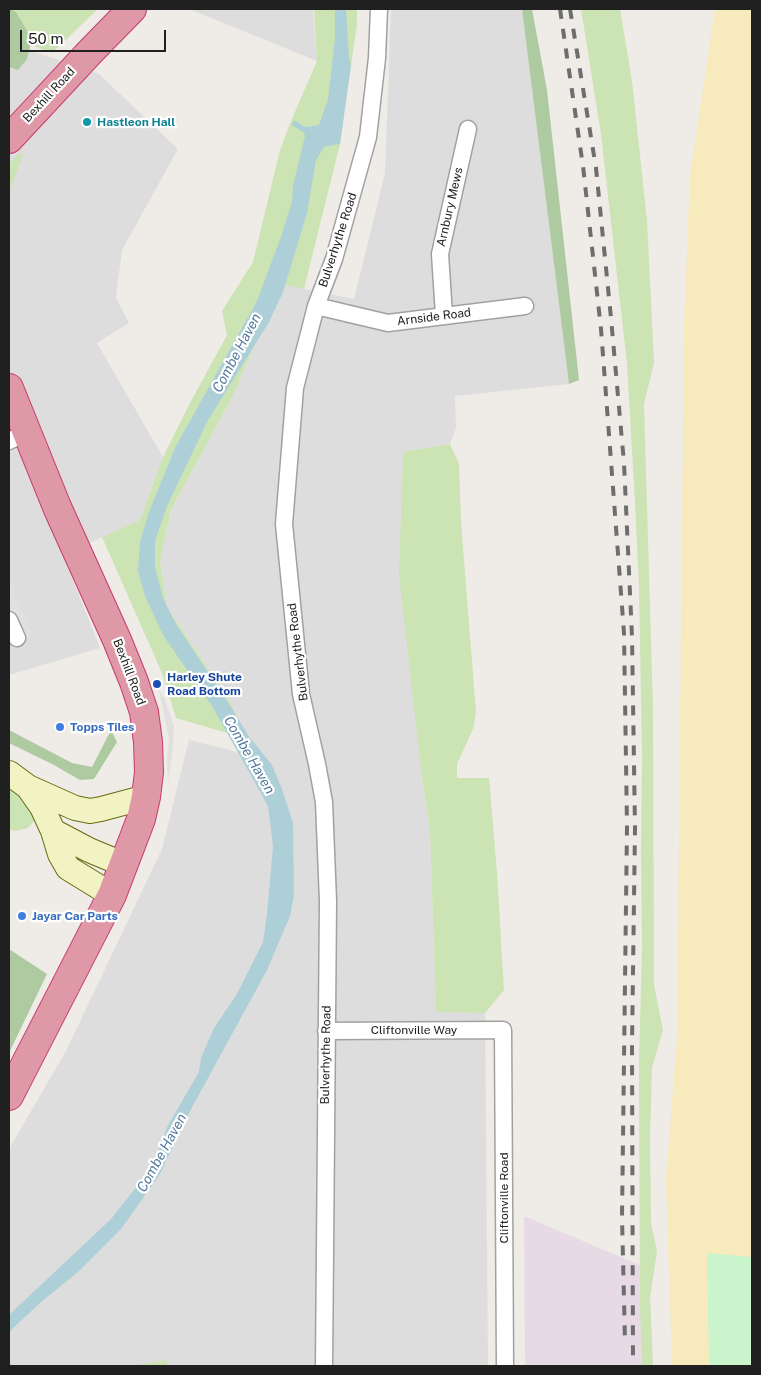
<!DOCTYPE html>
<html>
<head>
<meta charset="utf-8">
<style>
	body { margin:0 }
	#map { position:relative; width:761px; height:1375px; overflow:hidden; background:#efece7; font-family:"Public Sans",sans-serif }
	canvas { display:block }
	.frame { position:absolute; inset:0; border:10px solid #202020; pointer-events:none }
	.scale { position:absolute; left:20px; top:30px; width:146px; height:22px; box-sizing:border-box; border:2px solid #202020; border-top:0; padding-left:6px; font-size:15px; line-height:18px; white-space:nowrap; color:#202020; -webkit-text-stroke:4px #fff; paint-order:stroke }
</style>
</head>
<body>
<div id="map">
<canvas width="761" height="1375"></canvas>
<div class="frame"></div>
<div class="scale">50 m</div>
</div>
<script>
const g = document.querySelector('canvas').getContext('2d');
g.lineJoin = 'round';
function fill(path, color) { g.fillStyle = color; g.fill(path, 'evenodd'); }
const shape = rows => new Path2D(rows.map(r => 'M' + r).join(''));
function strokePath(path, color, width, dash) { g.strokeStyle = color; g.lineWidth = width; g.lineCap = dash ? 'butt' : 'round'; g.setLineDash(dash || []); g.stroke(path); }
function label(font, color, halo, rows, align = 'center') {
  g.font = font + ' "Public Sans",sans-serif'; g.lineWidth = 4.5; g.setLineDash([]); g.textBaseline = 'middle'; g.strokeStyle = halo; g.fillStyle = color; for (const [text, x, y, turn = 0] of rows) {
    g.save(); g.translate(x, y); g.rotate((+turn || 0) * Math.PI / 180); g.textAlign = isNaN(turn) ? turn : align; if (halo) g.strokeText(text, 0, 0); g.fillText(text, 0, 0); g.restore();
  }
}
const residential = shape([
	[189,9,313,9,317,61],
	[391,9,522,9,569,384,455,396,456,428,450,444,404,452,422,778,430,831,436,1012,485,1013,488,1366,9,1366,9,1149,66,1051,162,849,189,740,227,749,258,760,230,702,167,607,160,561,171,510,233,396,280,284,354,299,385,173],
	[9,43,99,74,178,149,122,250,116,297,129,323,97,343,163,457,140,520,63,555,100,648,9,675]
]);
const industrial = shape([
	[524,1216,649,1269,653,1366,525,1366]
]);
const grass = shape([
	[9,9,98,9,52,53,9,37],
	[314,9,357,9,357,24,340,144,304,289,280,284,233,396,171,510,160,561,167,607,230,702,248,739,176,718,162,673,102,537,140,520,163,457,190,403,227,335,222,311,253,262,280,150,291,121,317,61],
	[581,9,620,9,632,81,647,220,654,363,644,404,653,709,654,985,663,1030,652,1068,650,1139,651,1224,657,1251,650,1298,653,1366,642,1366,640,1304,639,1061,642,948,641,852,642,757,639,587,635,502,627,364,601,134],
	[19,153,23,155,9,192,9,164],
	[450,444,459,464,461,522,476,712,473,729,457,764,457,778,489,778,497,873,504,990,485,1013,436,1012,430,831,422,778,399,575,403,452],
	[9,775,21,785,35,820,28,828,20,830,14,831,9,829],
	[167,1360,167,1366,134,1366,137,1365]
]);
const forest = shape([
	[9,9,16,12,32,39,27,59,18,70,9,67],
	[522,9,532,9,547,90,579,380,569,384],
	[9,730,72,763,92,767,111,730,117,742,94,779,80,780,52,764,9,743],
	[9,949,47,974,9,1053]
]);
const sand = shape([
	[715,9,752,9,752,1366,672,1366,666,1179,677,1037,684,326,690,174]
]);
const park = shape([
	[707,1253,752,1257,752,1366,709,1366]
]);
const parking = shape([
	[9,578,32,637,23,642,9,607],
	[159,689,165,700,174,726,172,758,168,781,167,760,169,739]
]);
const water = shape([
	[335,9,346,9,349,58,351,65,340,144,324,147,316,160,307,213,283,292,269,322,207,422,167,506,155,541,155,567,163,598,176,624,229,704,250,738,272,765,282,789,293,823,294,895,290,916,267,970,190,1111,160,1174,121,1229,78,1272,41,1302,9,1332,9,1315,111,1219,141,1181,158,1152,167,1127,199,1072,201,1058,214,1028,237,994,263,942,267,914,273,846,268,806,212,706,163,635,145,596,138,571,140,542,149,512,175,448,257,301,281,237,292,202,293,186,305,136,303,129,305,127,319,125,328,99,335,39]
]);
const stream = shape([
	[295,124,308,132]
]);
const street = shape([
	[316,306,388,323,525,306],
	[444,315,440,254,468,129],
	[9,441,27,432],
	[9,620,17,638],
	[326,1031,503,1030,505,1366],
	[324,1366,328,901,324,802,317,764,301,694,284,524,295,388,316,306,334,259,368,137,377,58,379,9]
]);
const secondary = shape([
	[9,773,28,787,75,808,90,811,101,809,146,797],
	[28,787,42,807,53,831,60,854,68,868,112,895],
	[53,831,89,850,125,865]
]);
const highway = shape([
	[9,139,90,52,132,9],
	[9,388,57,507,117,640,134,682,144,712,148,742,149,772,146,797,141,819,112,895,9,1096]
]);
const rail = shape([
	[560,9,583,166,601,329,624,633,627,826,622,1217,625,1341],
	[570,9,596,168,611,318,624,463,632,637,635,828,632,1045,633,1366]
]);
const markers = [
	[87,122,5,"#0f9aa8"],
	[157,684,5,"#1a4fb4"],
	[60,727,5,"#3f7fe0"],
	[22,916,5,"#3f7fe0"]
];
const streetNames = [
	["Bexhill Road",49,95,-47],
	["Arnbury Mews",450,207,-77],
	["Bulverhythe Road",338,240,-72],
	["Arnside Road",434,317,-7],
	["Bulverhythe Road",298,652,-97],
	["Bexhill Road",129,672,69],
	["Cliftonville Way",414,1030],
	["Bulverhythe Road",326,1055,-89],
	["Cliftonville Road",504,1198,-90]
];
const cultureNames = [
	["Hastleon Hall",97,122]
];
const transitNames = [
	["Harley Shute",167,677],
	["Road Bottom",167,691]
];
const shopNames = [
	["Topps Tiles",70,727],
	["Jayar Car Parts",32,916]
];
const waterNames = [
	["Combe Haven",237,353,-62],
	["Combe Haven",249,755,60],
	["Combe Haven",162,1153,-61]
];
fill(residential, '#dedddd');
fill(industrial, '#e7dae5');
fill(grass, '#cce3b3');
fill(forest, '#adcaa1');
fill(sand, '#f7eabd');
fill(park, '#caf4cc');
fill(parking, '#e0e0e0');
fill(water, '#adcfd8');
strokePath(stream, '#adcfd8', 5.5);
strokePath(street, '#a1a1a1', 19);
strokePath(secondary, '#646c11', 26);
strokePath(highway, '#c83a6d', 30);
strokePath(street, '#fff', 16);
strokePath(secondary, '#f1f3c2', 24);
strokePath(highway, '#de98a6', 28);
strokePath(rail, '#6e6e6e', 4, [10, 10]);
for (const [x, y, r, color] of markers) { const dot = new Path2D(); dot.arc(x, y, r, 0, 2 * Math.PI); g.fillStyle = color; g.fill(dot); strokePath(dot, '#fff', 2); }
label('12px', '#202020', '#fff', streetNames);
label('bold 12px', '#0d838f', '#fff', cultureNames, 'left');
label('bold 12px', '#164399', '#fff', transitNames, 'left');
label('bold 12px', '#366cbe', '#fff', shopNames, 'left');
label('italic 14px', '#537a9e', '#fff', waterNames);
</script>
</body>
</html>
